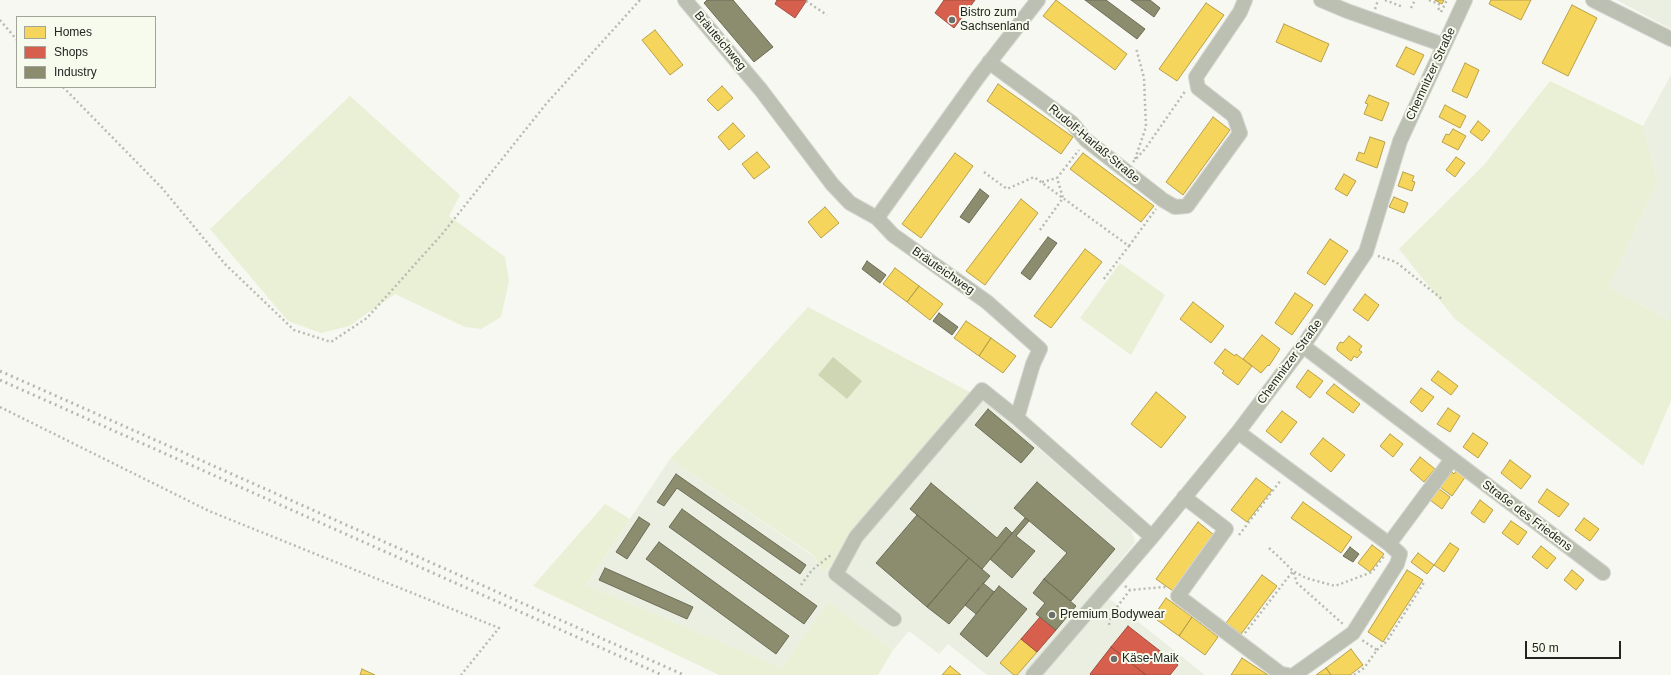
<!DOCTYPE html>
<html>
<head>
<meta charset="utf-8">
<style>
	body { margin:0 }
	#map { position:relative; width:1671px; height:675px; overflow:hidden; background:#f6f8f1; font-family:Arial,sans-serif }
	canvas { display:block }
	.legend { position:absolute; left:16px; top:16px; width:140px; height:72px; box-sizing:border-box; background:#f7fbee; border:1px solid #a3a59c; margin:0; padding:5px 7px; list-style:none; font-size:12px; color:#242521 }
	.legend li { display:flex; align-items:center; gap:8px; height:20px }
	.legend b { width:20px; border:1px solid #a3a59c }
	.scale { position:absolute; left:1525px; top:641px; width:96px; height:18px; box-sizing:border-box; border:2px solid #242521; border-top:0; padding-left:5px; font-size:12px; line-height:14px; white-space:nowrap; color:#242521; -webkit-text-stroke:3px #f7fbee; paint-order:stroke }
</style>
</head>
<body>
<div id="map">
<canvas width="1671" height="675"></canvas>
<ul class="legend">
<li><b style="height:11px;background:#f6d55c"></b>Homes</li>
<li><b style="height:11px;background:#d6604d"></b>Shops</li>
<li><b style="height:11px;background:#8c8c6e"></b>Industry</li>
</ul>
<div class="scale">50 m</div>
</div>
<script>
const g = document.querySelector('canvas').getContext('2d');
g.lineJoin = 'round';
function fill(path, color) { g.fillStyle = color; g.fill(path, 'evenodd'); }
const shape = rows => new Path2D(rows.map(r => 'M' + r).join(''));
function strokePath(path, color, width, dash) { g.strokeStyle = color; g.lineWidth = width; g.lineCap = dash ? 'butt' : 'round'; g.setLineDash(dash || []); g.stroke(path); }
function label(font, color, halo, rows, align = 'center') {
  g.font = font + ' Arial,sans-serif'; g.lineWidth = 4; g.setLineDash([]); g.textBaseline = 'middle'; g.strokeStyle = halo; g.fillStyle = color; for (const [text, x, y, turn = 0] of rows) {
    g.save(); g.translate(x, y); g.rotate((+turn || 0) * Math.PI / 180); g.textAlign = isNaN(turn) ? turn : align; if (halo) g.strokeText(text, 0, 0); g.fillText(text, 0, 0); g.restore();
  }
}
const built = shape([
	[1617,0,1671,0,1671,29],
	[1671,75,1671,322,1609,287,1657,182,1643,126],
	[981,398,1131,530,1135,542,1097,589,1205,675,987,675,948,644,939,654,909,631,893,650,828,602,782,668,586,585,670,459,813,556,824,573]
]);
const green = shape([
	[1550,81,1643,126,1657,182,1609,287,1671,322,1671,401,1643,466,1455,319,1399,249,1484,165],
	[350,96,460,195,449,216,505,257,509,281,501,317,481,329,465,327,395,294,349,326,321,333,288,321,210,229],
	[1120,263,1165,295,1131,355,1080,318],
	[808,307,981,398,824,573,813,555,670,459],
	[605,504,630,519,586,585,782,668,828,602,893,650,878,675,719,675,533,586]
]);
const water = shape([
	[833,357,862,381,847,399,818,375]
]);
const homes = shape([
	[1056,0,1127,54,1115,70,1043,16,1056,0],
	[1435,0,1444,0,1442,4,1435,0],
	[1491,0,1531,0,1521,20,1489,4,1491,0],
	[1206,3,1224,15,1177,81,1159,69,1206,3],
	[1572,5,1597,18,1568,76,1542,63,1572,5],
	[1284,24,1329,44,1321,62,1276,42,1284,24],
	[655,30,683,65,670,75,642,40,655,30],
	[1406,47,1424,55,1414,75,1396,66,1406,47],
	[1465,63,1479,70,1467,98,1452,91,1465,63],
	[998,84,1073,137,1061,154,987,101,998,84],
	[722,86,733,98,718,111,707,100,722,86],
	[1369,95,1389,103,1382,121,1364,114,1368,104,1365,103,1369,95],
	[1445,105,1466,116,1460,128,1439,117,1445,105],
	[1213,117,1230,130,1183,195,1166,182,1213,117],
	[1478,121,1490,131,1482,141,1470,132,1478,121],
	[733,123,745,136,729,150,718,137,733,123],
	[1453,129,1466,136,1458,150,1442,142,1446,134,1449,135,1453,129],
	[1370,137,1385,142,1377,168,1356,160,1359,152,1364,154,1370,137],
	[757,152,770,167,754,179,742,164,757,152],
	[955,153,973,166,921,238,902,224,955,153],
	[1083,153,1154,206,1141,222,1070,169,1083,153],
	[1456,157,1465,163,1455,177,1446,170,1456,157],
	[1403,172,1414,176,1412,181,1415,182,1412,191,1398,186,1403,172],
	[1344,174,1356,181,1347,196,1335,189,1344,174],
	[1394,197,1408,203,1404,213,1389,207,1394,197],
	[1021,199,1038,213,985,285,966,271,1021,199],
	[825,207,839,223,821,238,808,222,825,207],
	[1330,239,1348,251,1325,285,1307,273,1330,239],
	[1085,249,1102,262,1051,328,1034,316,1085,249],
	[895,268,919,286,907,302,883,284,895,268],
	[919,286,943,304,930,320,907,302,919,286],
	[1295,293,1313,305,1292,335,1275,323,1295,293],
	[1365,294,1379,305,1368,321,1353,310,1365,294],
	[1193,302,1224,326,1211,343,1180,319,1193,302],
	[966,321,991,338,979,356,954,338,966,321],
	[1262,335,1280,349,1269,366,1268,365,1261,373,1243,359,1262,335],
	[1349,336,1362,346,1359,350,1362,352,1357,358,1354,356,1351,361,1337,350,1337,347,1340,342,1343,343,1349,336],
	[991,338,1016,356,1003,373,979,356,991,338],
	[1225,349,1235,356,1236,354,1252,366,1238,385,1222,373,1224,371,1214,363,1225,349],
	[1308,370,1323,381,1310,398,1296,387,1308,370],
	[1438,371,1458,386,1451,395,1431,380,1438,371],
	[1334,384,1360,404,1353,413,1326,393,1334,384],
	[1421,388,1434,397,1422,412,1410,402,1421,388],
	[1156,392,1186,417,1161,448,1131,424,1156,392],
	[1448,408,1460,416,1450,432,1437,424,1448,408],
	[1282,411,1297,422,1281,443,1266,431,1282,411],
	[1473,433,1488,443,1478,458,1463,447,1473,433],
	[1390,434,1403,444,1393,457,1380,446,1390,434],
	[1323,438,1345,455,1331,472,1310,454,1323,438],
	[1420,457,1435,469,1424,482,1410,470,1420,457],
	[1510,460,1531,476,1521,489,1501,473,1510,460],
	[1457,470,1466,476,1452,496,1440,487,1452,472,1454,474,1457,470],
	[1256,478,1272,490,1247,522,1231,510,1256,478],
	[1438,488,1450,497,1442,509,1430,500,1438,488],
	[1547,489,1569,504,1559,517,1538,502,1547,489],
	[1480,500,1493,510,1484,523,1471,513,1480,500],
	[1303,502,1352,537,1341,553,1291,518,1303,502],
	[1584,518,1599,529,1590,541,1575,530,1584,518],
	[1511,521,1527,532,1518,545,1502,533,1511,521],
	[1198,522,1214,535,1173,591,1156,579,1198,522],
	[1450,543,1459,549,1444,572,1434,565,1450,543],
	[1372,545,1384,554,1370,572,1358,563,1372,545],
	[1541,546,1556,558,1547,569,1532,557,1541,546],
	[1418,553,1434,565,1427,574,1411,562,1418,553],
	[1407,570,1423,580,1383,642,1368,632,1407,570],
	[1572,570,1584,580,1576,590,1564,580,1572,570],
	[1262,575,1277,586,1241,634,1226,623,1262,575],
	[1166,598,1192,617,1179,636,1153,617,1166,598],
	[1192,617,1218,637,1205,655,1179,636,1192,617],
	[1021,639,1037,652,1017,675,1014,675,1000,663,1021,639],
	[1351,649,1363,665,1350,675,1331,675,1326,668,1351,649],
	[1242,658,1268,675,1231,675,1242,658],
	[950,666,961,675,942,675,950,666],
	[1326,668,1331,675,1316,675,1326,668],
	[362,669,375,675,360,675,362,669]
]);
const shops = shape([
	[777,0,807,0,795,18,775,4,777,0],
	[944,0,975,0,954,28,935,13,944,0],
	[1040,617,1056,630,1037,652,1021,639,1040,617],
	[1128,626,1178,665,1170,675,1146,675,1111,647,1128,626],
	[1111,647,1146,675,1091,675,1090,674,1111,647]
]);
const industry = shape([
	[707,0,733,0,773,47,754,62,704,3,707,0],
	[1085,0,1106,0,1145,29,1137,39,1085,0],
	[1131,0,1150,0,1160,8,1154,17,1131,0],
	[980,189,989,196,969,223,960,217,980,189],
	[1048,237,1057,243,1030,280,1021,273,1048,237],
	[867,261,886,275,880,283,862,269,867,261],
	[939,313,958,327,952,335,933,321,939,313],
	[988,409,1034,448,1021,463,975,425,988,409],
	[676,474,806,565,800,574,677,488,664,506,657,502,676,474],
	[1037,482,1115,549,1071,601,1044,579,1067,553,1014,508,1037,482],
	[931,483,997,538,1006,527,1012,533,982,569,910,509,931,483],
	[682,509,817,606,804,624,669,527,682,509],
	[917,515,969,558,927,607,876,563,917,515],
	[639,517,650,524,627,559,616,552,639,517],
	[1025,518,1029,521,1016,536,1035,551,1012,578,990,559,1025,518],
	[659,542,789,636,776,654,646,559,659,542],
	[1350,547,1359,554,1353,562,1343,556,1350,547],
	[969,558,990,576,949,624,927,607,969,558],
	[605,568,693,607,687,619,599,580,605,568],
	[1044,579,1076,606,1056,630,1036,614,1045,603,1033,593,1044,579],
	[983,583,994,592,976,614,965,605,983,583],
	[999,586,1027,609,987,657,960,634,999,586]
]);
const path = shape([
	[1385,0,1403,7],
	[1429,0,1439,4,1438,8,1441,12],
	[806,1,827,15],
	[1411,8,1415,0],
	[1375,9,1378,0],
	[1441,12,1447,0],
	[0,20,17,40],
	[63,87,162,188,225,264,294,330,331,342,367,318,443,233,546,104,640,0],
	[1135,159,1146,127,1144,78,1136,48],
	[1133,162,1145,149,1186,90],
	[984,172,1007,189,1034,177,1129,246,1103,280],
	[1042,182,1057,178],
	[1040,230,1063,198,1057,178,1079,150],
	[1129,246,1156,209],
	[1378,256,1396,262,1443,300],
	[0,407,209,511,499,628,461,675],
	[1239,535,1281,480],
	[1269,548,1280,558,1293,571,1297,583,1343,624],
	[801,585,812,570,831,555],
	[1125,586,1130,590,1164,587,1167,589],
	[1109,625,1111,615,1130,590],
	[1245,633,1293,571,1306,578,1335,586,1372,572,1384,556],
	[1377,650,1387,641,1425,581],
	[1354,675,1364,668,1377,650,1362,640]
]);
const minor = shape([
	[685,0,761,90,832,184,850,203,877,218,893,235,987,302,1040,349,1033,364,1017,418,1152,537],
	[1321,0,1347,11,1444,45],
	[1593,0,1671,39],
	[989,62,1072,123,1086,140,1163,200,1175,207,1187,206,1240,133,1234,116,1198,88,1196,77,1240,12,1245,0],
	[877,218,978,77,1038,0],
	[1303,346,1603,573],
	[1238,432,1389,544,1400,554,1397,564,1353,633,1294,675],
	[1184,497,1226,529,1178,596,1281,674,1287,675],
	[1389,544,1452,459],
	[894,619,836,574,856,537,982,390,1017,418],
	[1033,675,1152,537,1238,432,1303,346,1366,252,1400,141,1465,0]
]);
const rail = shape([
	[0,371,684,675],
	[0,380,662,675]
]);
const markers = [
	[952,20,4,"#6e6f6a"],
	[1052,615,4,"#6e6f6a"],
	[1114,659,4,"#6e6f6a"]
];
const poiNames = [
	["Bistro zum",960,13],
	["Sachsenland",960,27],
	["Premium Bodywear",1060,615],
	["Käse-Maik",1122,659]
];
const streetNames = [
	["Bräuteichweg",720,41,50],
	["Chemnitzer Straße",1431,74,-65],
	["Rudolf-Harlaß-Straße",1094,144,40],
	["Bräuteichweg",943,271,35],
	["Chemnitzer Straße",1290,362,-54],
	["Straße des Friedens",1527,516,37]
];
fill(built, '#ebefe1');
fill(green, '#e9f0d5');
fill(water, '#ced6b3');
fill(homes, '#f6d55c');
strokePath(homes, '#b7a04a', 1);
fill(shops, '#d6604d');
strokePath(shops, '#a14e40', 1);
fill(industry, '#8c8c6e');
strokePath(industry, '#6d6d57', 1);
strokePath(minor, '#d4d5d1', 16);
strokePath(path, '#b8bbb1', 2.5, [2, 3]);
strokePath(minor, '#bcc0b2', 14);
strokePath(rail, '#b6b8b0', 3, [2, 4]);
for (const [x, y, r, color] of markers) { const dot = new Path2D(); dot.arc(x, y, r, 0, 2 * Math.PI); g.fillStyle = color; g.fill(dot); strokePath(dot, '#f7fbee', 1.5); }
label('12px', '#242521', '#f7fbee', poiNames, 'left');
label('12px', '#242521', '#f7fbee', streetNames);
</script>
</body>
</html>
